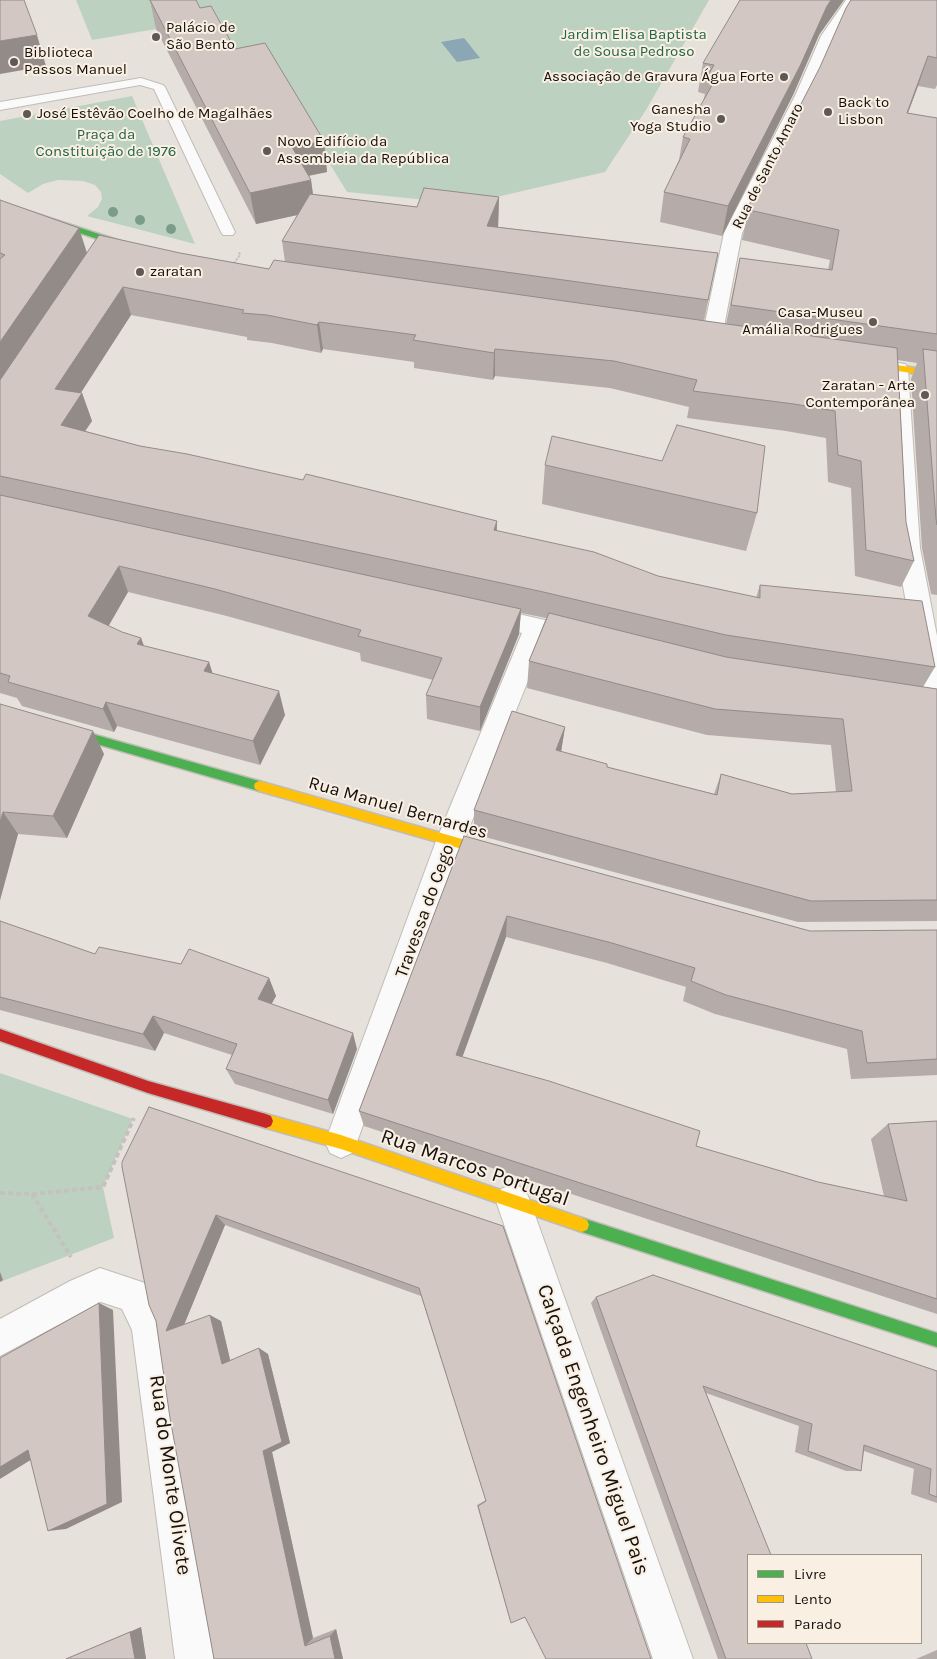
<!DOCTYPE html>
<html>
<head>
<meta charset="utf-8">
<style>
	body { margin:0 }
	#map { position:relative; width:937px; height:1659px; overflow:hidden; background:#e7e1db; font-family:Karla,sans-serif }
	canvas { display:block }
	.legend { position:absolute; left:747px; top:1554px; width:175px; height:90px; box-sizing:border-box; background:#faefe3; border:1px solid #9e968d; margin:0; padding:6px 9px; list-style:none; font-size:15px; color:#14100c }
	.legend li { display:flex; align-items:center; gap:10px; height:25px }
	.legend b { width:25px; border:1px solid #9e968d }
</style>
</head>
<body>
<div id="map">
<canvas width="937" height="1659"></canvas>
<ul class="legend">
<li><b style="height:6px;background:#4caf50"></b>Livre</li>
<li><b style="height:6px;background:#ffc107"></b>Lento</li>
<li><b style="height:6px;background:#c62828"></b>Parado</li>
</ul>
</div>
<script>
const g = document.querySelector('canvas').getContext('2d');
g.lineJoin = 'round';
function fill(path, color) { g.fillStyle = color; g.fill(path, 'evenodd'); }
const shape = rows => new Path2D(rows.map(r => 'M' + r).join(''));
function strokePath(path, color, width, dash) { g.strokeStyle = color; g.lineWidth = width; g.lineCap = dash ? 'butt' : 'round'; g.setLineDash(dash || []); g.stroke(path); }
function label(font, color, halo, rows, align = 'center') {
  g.font = font + ' Karla,sans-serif'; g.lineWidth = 4; g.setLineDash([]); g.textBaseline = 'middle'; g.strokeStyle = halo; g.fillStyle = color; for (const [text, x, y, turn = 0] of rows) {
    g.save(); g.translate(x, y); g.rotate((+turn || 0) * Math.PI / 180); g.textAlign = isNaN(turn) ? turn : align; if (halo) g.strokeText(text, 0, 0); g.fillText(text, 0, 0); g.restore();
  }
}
const green = shape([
	[76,0,709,0,646,110,605,172,466,204,347,192,274,73,240,79,197,22,92,40],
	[132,96,195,244,87,216,98,207,102,199,101,192,95,185,83,181,58,180,43,184,28,193,0,174,0,121],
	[0,1073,133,1119,103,1187,114,1238,0,1282]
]);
const water = shape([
	[464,38,480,58,457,62,441,42]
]);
const pathFar1 = shape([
	[232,266,240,255,239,252]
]);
const path = shape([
	[0,1193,32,1194,103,1187,134,1118],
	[32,1194,71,1257]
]);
const lane = shape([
	[141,78,163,85,165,87,235,232,233,235,223,235,221,232,154,89,140,85,0,110,0,102,141,78]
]);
const street = shape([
	[846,0,860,0,837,36,811,96,742,233,721,342,718,346,711,348,704,346,701,342,724,233,795,96,821,36,846,0],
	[898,363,905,364,908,369,920,548,937,636,937,710,928,707,924,700,896,548,888,369,891,364,898,363],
	[483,606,580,628,589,630,592,637,589,644,580,646,545,638,464,841,357,1142,352,1153,341,1158,330,1153,325,1142,436,841,522,633,474,621,471,615,474,609,483,606],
	[513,1184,525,1189,530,1201,693,1659,653,1659,496,1201,501,1189,513,1184],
	[100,1268,145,1283,167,1327,215,1659,175,1659,132,1330,122,1309,101,1302,0,1356,0,1319,70,1281,100,1268]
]);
const fast = shape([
	[0,202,136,246,137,248,130,250,0,206,0,202],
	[0,708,259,781,263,783,264,786,263,789,259,791,0,716,0,708],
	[582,1218,937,1333,937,1347,582,1232,577,1230,575,1225,577,1220,582,1218]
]);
const slow = shape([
	[862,360,937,371,937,377,859,365,859,361,862,360],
	[259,781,497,849,501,850,503,854,501,858,497,859,259,791,255,789,254,786,255,783,259,781],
	[266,1114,341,1135,582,1218,587,1220,589,1225,587,1230,582,1232,341,1149,266,1128,261,1126,259,1121,261,1116,266,1114]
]);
const jam = shape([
	[0,1029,148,1081,266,1114,271,1116,273,1121,271,1126,266,1128,148,1093,0,1041,0,1029]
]);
const trees = [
	[113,212],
	[140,220],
	[171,229]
];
const wall = shape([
	[150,0,200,8,235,49,324,141,327,172,309,176,311,180,313,194,417,207,499,197,498,227,718,253,704,321,726,324,740,258,828,270,830,260,742,240,750,203,937,0,937,85,935,89,918,86,908,113,937,118,937,595,931,594,922,548,911,379,917,363,898,360,906,522,914,561,901,587,855,576,851,488,828,482,826,438,786,431,687,418,689,407,610,388,495,376,493,380,414,368,414,362,323,349,321,353,272,343,247,340,247,337,131,315,80,393,82,393,92,421,85,431,140,446,497,521,497,531,658,576,756,598,760,585,935,667,923,687,937,689,937,921,798,922,474,834,474,810,565,727,561,752,607,767,714,794,721,774,792,794,836,792,831,745,707,735,527,688,529,661,546,618,521,613,519,634,480,731,427,719,426,695,433,680,361,661,360,653,223,615,128,592,108,626,122,632,141,638,144,646,209,662,212,674,285,715,260,765,117,726,114,732,22,706,17,698,0,693,0,200,87,253,180,253,269,269,285,262,282,241,298,215,256,224,156,29],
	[819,35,793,95,722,236,660,222,664,192,679,160,683,137,703,102,705,94,698,92,703,63],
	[545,465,757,513,746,551,542,504],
	[0,704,104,754,67,838,18,834,0,900],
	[464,836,810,931,937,930,937,1075,851,1079,847,1049,715,1014,683,1001,686,987,607,963,506,937,462,1057,696,1146,818,1182,884,1196,871,1139,888,1124,937,1121,937,1314,364,1126,359,1111],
	[0,921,95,954,181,964,269,978,276,996,271,1004,357,1049,333,1114,235,1084,226,1069,232,1055,164,1033,155,1051,0,1010],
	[122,1167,503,1226,525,1617,511,1623,477,1505,486,1500,421,1296,225,1225,184,1325,221,1321,230,1360,268,1354,290,1443,272,1452,313,1638,336,1629,343,1659,214,1659,156,1321],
	[596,1297,937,1371,937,1503,911,1494,914,1469,864,1451,861,1471,846,1471,795,1452,799,1426,706,1393,812,1659,718,1659,591,1303],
	[141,1627,146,1659,65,1659],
	[937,1650,937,1659,916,1659]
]);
const shadedWall = shape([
	[831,0,844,0,819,35,793,95,722,236,728,206,827,6],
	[37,35,46,66,0,74,0,41],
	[928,56,918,86,897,142,907,113],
	[324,141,327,172,296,178,292,147],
	[311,180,315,211,256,224,250,193],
	[499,197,498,229,487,226],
	[79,228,88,256,0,387,0,342],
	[123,287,131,315,66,416,55,389],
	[319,322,323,349,321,353,317,325],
	[495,349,495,376,493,380,494,353],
	[82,393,92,421,71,452,61,425],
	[497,521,496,548,494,530],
	[119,566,128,592,100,641,88,616],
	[521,609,519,634,480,731,480,707],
	[141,638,150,663,137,644],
	[209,662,217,687,204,671],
	[279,691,285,715,260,765,253,741],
	[106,702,117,726,114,732,103,709],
	[565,727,561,752,556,750],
	[93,731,104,754,67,838,53,816],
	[3,812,18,834,0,900,0,822],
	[507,916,506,937,457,1072,456,1055],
	[269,978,276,996,265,1016,258,999],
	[153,1016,164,1033,155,1051,143,1034],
	[353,1033,357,1049,333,1114,328,1100],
	[216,1215,225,1225,179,1337,166,1331],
	[0,1272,3,1280,0,1282],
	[99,1303,113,1310,122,1502,66,1529,48,1531],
	[210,1315,221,1321,232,1368,222,1364],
	[259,1348,268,1354,290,1443,272,1452,313,1638,305,1646,263,1451],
	[28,1450,45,1451,0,1479,0,1467],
	[141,1627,146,1659,135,1659,130,1632],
	[336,1629,343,1659,335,1659,330,1636]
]);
const building = shape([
	[0,0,24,0,37,35,0,41,0,0],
	[150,0,196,0,200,8,211,6,235,49,265,43,324,141,292,147,311,180,250,193,150,0],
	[740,0,831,0,827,6,800,66,728,206,664,192,690,139,683,137,716,78,707,77,714,65,703,63,740,0],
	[851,0,937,0,937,58,928,56,907,113,937,118,937,334,731,305,740,258,832,270,839,230,749,210,750,203,820,67,846,8,851,0],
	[424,188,499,197,487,226,718,253,708,300,282,241,310,194,417,207,424,188],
	[0,200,79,228,0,342,0,259,5,255,0,253,0,200],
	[99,235,180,253,269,269,274,260,897,348,906,522,914,561,866,550,861,461,838,455,835,411,794,404,693,391,697,380,614,361,495,349,494,353,413,340,416,335,319,322,317,325,267,315,242,313,244,310,123,287,55,389,82,393,61,425,140,446,187,454,303,480,306,474,497,521,494,530,594,552,658,576,760,598,760,585,922,601,935,667,726,635,539,591,0,476,0,380,99,235],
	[923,349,937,351,937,525,936,519,923,349],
	[677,425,765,446,757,513,545,465,552,436,662,461,677,425],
	[0,495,521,609,480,707,426,695,442,658,358,636,361,630,215,589,119,566,88,616,122,632,141,638,137,644,209,662,204,671,279,691,253,741,106,702,103,709,8,682,10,676,0,673,0,495],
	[549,613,726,657,937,689,937,900,811,901,474,810,512,711,565,727,556,750,607,764,607,767,717,795,721,774,792,794,852,791,843,719,715,709,529,661,549,613],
	[0,704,93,731,53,816,3,812,0,822,0,704],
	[464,836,810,931,937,930,937,1059,867,1063,862,1031,726,995,691,981,695,968,612,943,507,916,456,1055,549,1081,700,1131,696,1146,818,1182,907,1201,888,1124,937,1121,937,1299,359,1111,464,836],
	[0,921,95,954,99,947,181,964,189,949,269,978,258,999,353,1033,328,1100,226,1069,237,1044,153,1016,143,1034,0,997,0,921],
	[149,1107,503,1226,651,1659,546,1659,525,1617,511,1623,478,1506,486,1501,419,1288,216,1215,166,1331,210,1315,222,1364,259,1348,282,1442,263,1451,305,1646,330,1636,335,1659,214,1659,170,1418,156,1321,149,1305,122,1167,122,1162,149,1107],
	[653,1275,937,1371,937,1497,929,1494,931,1469,864,1445,861,1471,808,1451,812,1424,703,1386,771,1555,748,1555,748,1643,806,1643,812,1659,726,1659,596,1297,653,1275],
	[99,1303,107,1504,48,1531,28,1450,0,1467,0,1358,99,1303],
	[130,1632,135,1659,66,1659,130,1632]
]);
const markers = [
	[156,37,5,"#5e5954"],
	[14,62,5,"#5e5954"],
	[784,77,5,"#5e5954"],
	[828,112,5,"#5e5954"],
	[27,114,5,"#5e5954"],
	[721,119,5,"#5e5954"],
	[267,151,5,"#5e5954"],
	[140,272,5,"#5e5954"],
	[873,322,5,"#5e5954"],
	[925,395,5,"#5e5954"]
];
const farPoinames = [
	["Palácio de",166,28],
	["São Bento",166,45],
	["Biblioteca",24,53],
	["Passos Manuel",24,70],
	["Associação de Gravura Água Forte",774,77,"right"],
	["Back to",838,103],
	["Lisbon",838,120],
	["Ganesha",711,110,"right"],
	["Yoga Studio",711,127,"right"],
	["José Estêvão Coelho de Magalhães",37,114],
	["Novo Edifício da",277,142],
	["Assembleia da República",277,159],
	["zaratan",150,272],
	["Casa-Museu",863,313,"right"],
	["Amália Rodrigues",863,330,"right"],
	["Zaratan - Arte",915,386,"right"],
	["Contemporânea",915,403,"right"]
];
const farParknames = [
	["Jardim Elisa Baptista",634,35],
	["de Sousa Pedroso",634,52],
	["Praça da",106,135],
	["Constituição de 1976",106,152]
];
const farStreetnames = [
	["Rua de Santo Amaro",768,166,-63]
];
const streetNames = [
	["Rua Manuel Bernardes",398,808,16],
	["Travessa do Cego",425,911,-70]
];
const nearStreetnames = [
	["Rua Marcos Portugal",475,1168,19],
	["Calçada Engenheiro Miguel Pais",593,1430,71],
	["Rua do Monte Olivete",170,1475,82]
];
fill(green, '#bdd1c1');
fill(water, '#8ba6b5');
strokePath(lane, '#c0bcb7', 2);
strokePath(street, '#c0bcb7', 2);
strokePath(fast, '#c0bcb7', 3);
strokePath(slow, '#c0bcb7', 3);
strokePath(jam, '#c0bcb7', 3);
strokePath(pathFar1, '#c4c1bf', 2, [2.5, 1]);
strokePath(path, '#c4c1bf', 4, [5, 3]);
fill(lane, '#fbfafa');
fill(street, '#fbfafa');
fill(fast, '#4caf50');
fill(slow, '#ffc107');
fill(jam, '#c62828');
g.fillStyle = '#799d89';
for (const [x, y] of trees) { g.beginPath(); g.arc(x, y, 5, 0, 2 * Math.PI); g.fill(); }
fill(wall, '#b5aba8');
fill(shadedWall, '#938b88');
fill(building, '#d2c7c3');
strokePath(building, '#938b88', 1);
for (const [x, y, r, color] of markers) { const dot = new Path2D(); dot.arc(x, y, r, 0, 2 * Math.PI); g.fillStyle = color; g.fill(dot); strokePath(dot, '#faefe3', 2); }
label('15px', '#14100c', '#faefe3', farPoinames, 'left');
label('15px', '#1f6646', '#faefe3', farParknames);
label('15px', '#14100c', '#faefe3', farStreetnames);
label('18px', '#14100c', '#faefe3', streetNames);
label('21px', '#14100c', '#faefe3', nearStreetnames);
</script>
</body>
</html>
